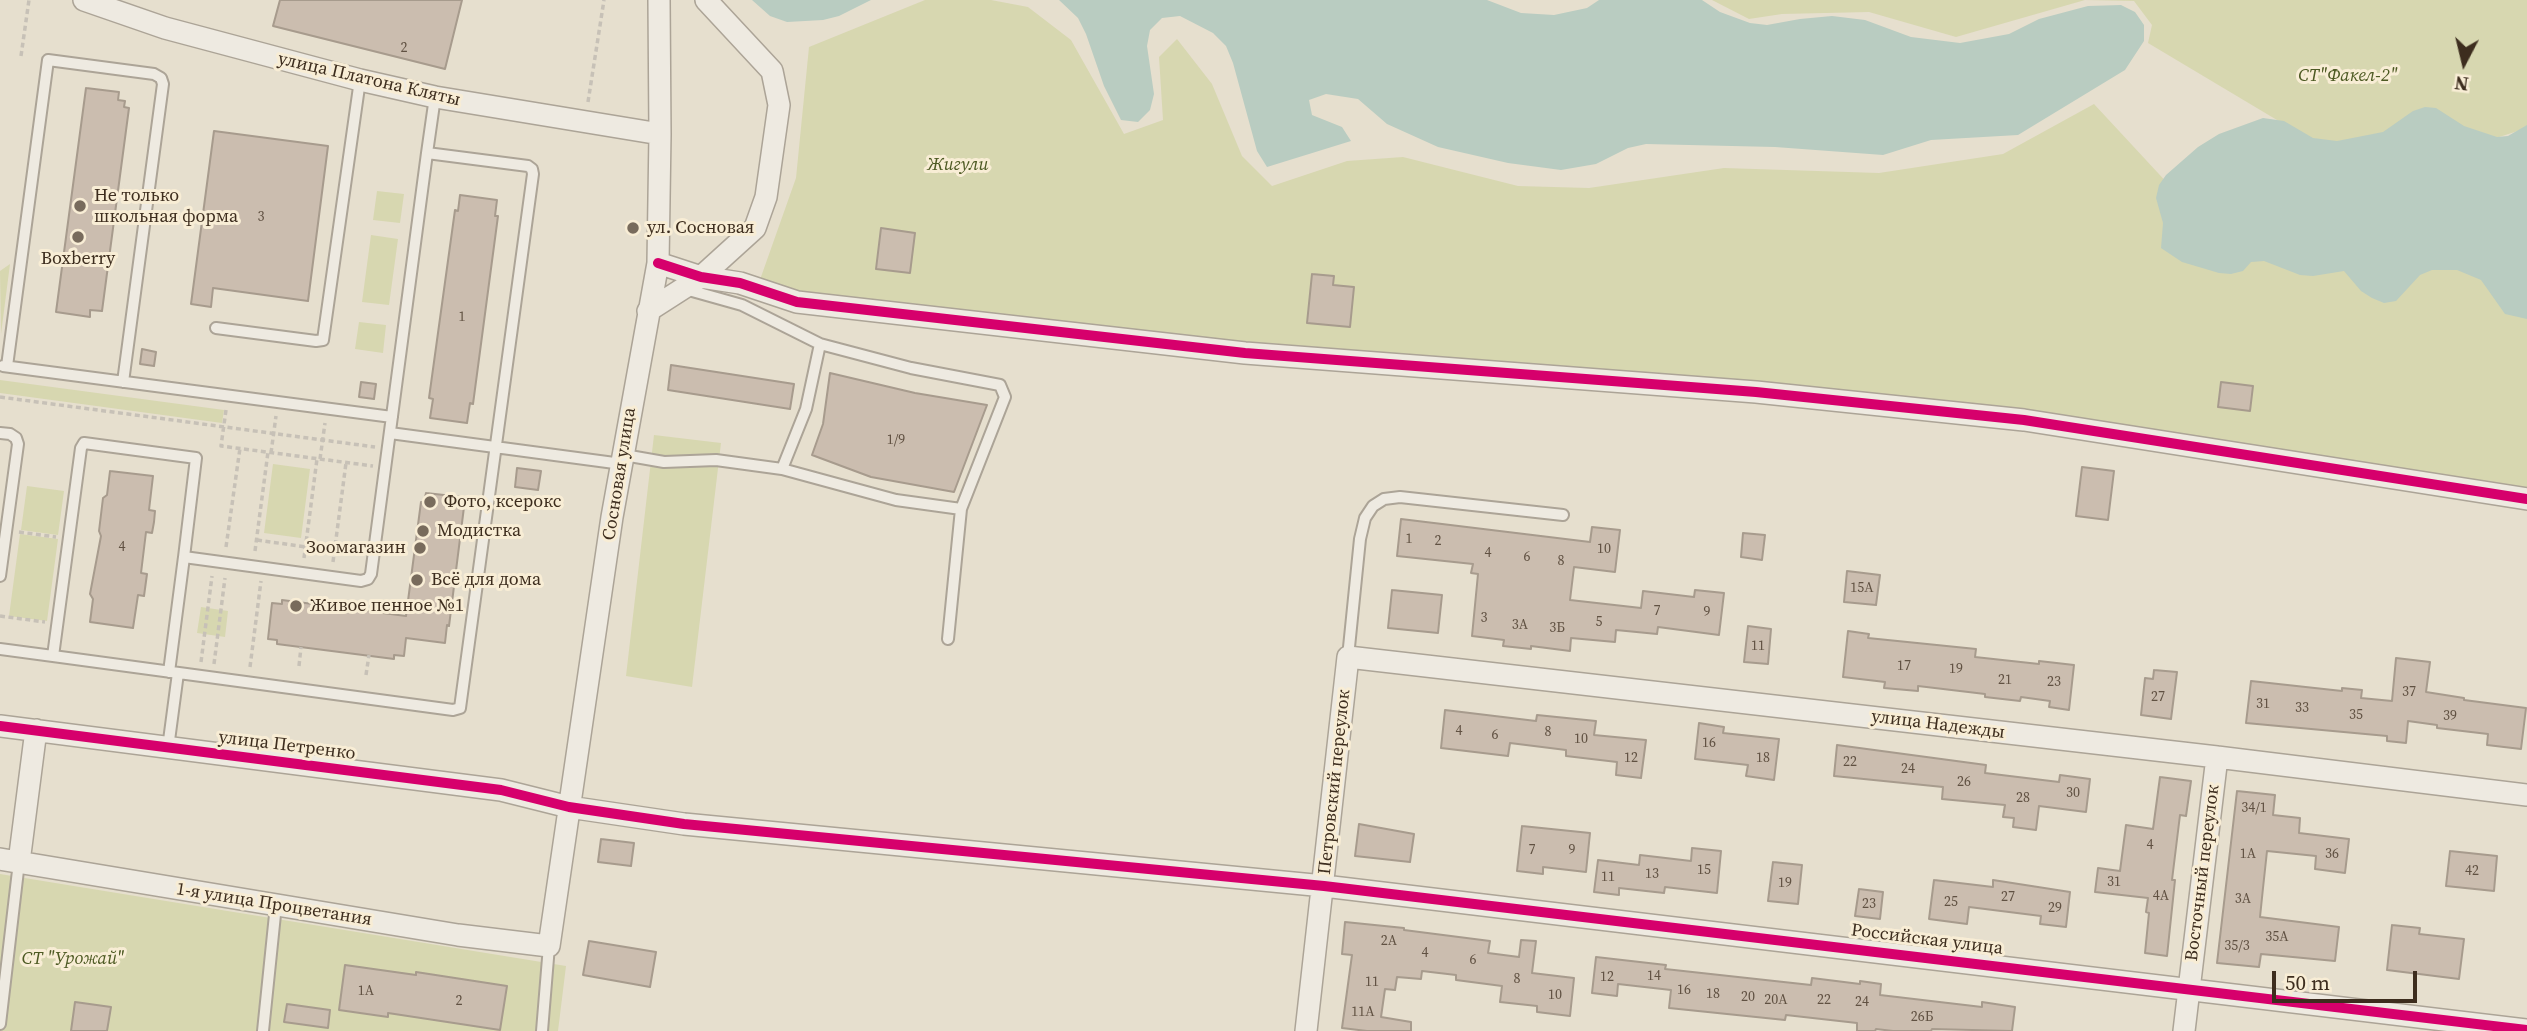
<!DOCTYPE html>
<html>
<head>
<meta charset="utf-8">
<style>
	body { margin:0 }
	#map { position:relative; width:2527px; height:1031px; overflow:hidden; background:#e6dfce; font-family:"Source Serif 4",serif }
	canvas { display:block }
	.north { position:absolute; left:2429px; top:28px; width:70px; height:70px; -webkit-text-stroke:5px #f8edd5; paint-order:stroke; rotate:187deg; font-size:19px; font-weight:700; line-height:28px; text-align:center; color:#3d2d1e }
	.north::after { content:''; display:block; margin:auto; width:24px; height:32px; background:#3d2d1e; clip-path:polygon(50% 0,100% 100%,50% 72%,0 100%) }
	.scale { position:absolute; left:2272px; top:971px; width:145px; height:32px; box-sizing:border-box; border:4px solid #3d2d1e; border-top:0; padding-left:9px; font-size:21px; line-height:24px; white-space:nowrap; color:#3d2d1e; -webkit-text-stroke:5px #f8edd5; paint-order:stroke }
</style>
</head>
<body>
<div id="map">
<canvas width="2527" height="1031"></canvas>
<div class="north">N</div>
<div class="scale">50 m</div>
</div>
<script>
const g = document.querySelector('canvas').getContext('2d');
g.lineJoin = 'round';
function fill(path, color) { g.fillStyle = color; g.fill(path, 'evenodd'); }
const shape = rows => new Path2D(rows.map(r => 'M' + r).join(''));
function strokePath(path, color, width, dash) { g.strokeStyle = color; g.lineWidth = width; g.lineCap = dash ? 'butt' : 'round'; g.setLineDash(dash || []); g.stroke(path); }
function label(font, color, halo, rows, align = 'center') {
  g.font = font + ' "Source Serif 4",serif'; g.lineWidth = 6; g.setLineDash([]); g.textBaseline = 'middle'; g.strokeStyle = halo; g.fillStyle = color; for (const [text, x, y, turn = 0] of rows) {
    g.save(); g.translate(x, y); g.rotate((+turn || 0) * Math.PI / 180); g.textAlign = isNaN(turn) ? turn : align; if (halo) g.strokeText(text, 0, 0); g.fillText(text, 0, 0); g.restore();
  }
}
const green = shape([
	[925,0,991,0,1028,7,1071,40,1124,134,1163,120,1159,57,1177,39,1212,84,1242,156,1272,186,1347,161,1403,157,1518,186,1589,188,1724,168,1879,173,2003,154,2094,104,2171,187,2254,256,2447,261,2484,268,2527,319,2527,509,2016,429,798,310,756,291,796,178,809,47],
	[1712,0,2527,0,2527,128,2493,139,2358,163,2282,123,2148,43,2152,25,2134,1,2085,0,1956,37,1869,12,1782,14,1749,19],
	[377,191,404,194,400,223,373,220],
	[371,235,398,239,389,305,362,302],
	[10,264,1,334,0,271],
	[359,322,386,325,383,353,355,349],
	[0,380,224,410,222,423,0,393],
	[654,435,721,443,692,687,626,676],
	[273,464,310,469,301,538,264,533],
	[27,486,64,491,58,535,21,530],
	[20,534,58,539,47,621,9,616],
	[201,607,228,611,225,637,197,633],
	[0,874,566,966,558,1031,0,1031]
]);
const water = shape([
	[752,0,871,0,839,16,823,20,787,22,770,16],
	[1059,0,1487,0,1521,13,1554,15,1587,8,1599,0,1702,0,1720,12,1750,23,1767,25,1800,19,1832,16,1865,20,1911,37,1960,43,2009,34,2039,19,2088,6,2121,5,2135,12,2144,25,2144,41,2125,70,2018,135,1931,140,1883,155,1775,147,1646,144,1628,148,1596,164,1561,170,1508,163,1438,147,1387,124,1358,99,1326,94,1309,100,1312,115,1342,127,1351,141,1267,167,1257,151,1233,63,1226,46,1213,33,1180,16,1162,18,1150,30,1147,46,1154,94,1150,110,1138,122,1121,120,1104,86,1086,34,1078,18],
	[2425,107,2436,108,2464,126,2497,137,2508,136,2527,125,2527,319,2505,314,2481,280,2457,270,2432,270,2420,275,2396,301,2384,303,2372,298,2361,291,2344,271,2313,276,2300,275,2264,261,2251,262,2243,271,2231,274,2219,273,2182,262,2161,248,2163,223,2156,198,2159,185,2166,175,2198,147,2219,134,2263,118,2284,121,2313,138,2337,141,2383,132,2413,111]
]);
const building = shape([
	[280,0,462,0,445,69,273,26,280,0],
	[86,88,119,92,118,100,125,101,124,107,129,108,102,311,90,310,90,317,56,312,86,88],
	[214,131,328,146,308,301,213,288,211,307,191,304,214,131],
	[460,195,497,200,495,216,498,216,473,404,470,403,467,423,430,418,433,399,429,398,455,210,458,211,460,195],
	[881,228,915,233,910,273,876,269,881,228],
	[1312,274,1334,276,1333,285,1354,287,1350,327,1307,323,1312,274],
	[142,349,156,352,154,366,140,364,142,349],
	[671,365,794,384,790,409,668,390,671,365],
	[830,373,915,393,987,405,954,492,871,477,812,455,823,424,830,373],
	[361,382,376,384,374,399,359,397,361,382],
	[2221,382,2253,386,2250,411,2218,407,2221,382],
	[2082,467,2114,471,2108,520,2076,516,2082,467],
	[517,468,541,471,538,490,515,487,517,468],
	[110,471,153,476,149,510,155,511,154,522,152,533,146,532,141,573,147,574,144,596,138,595,133,628,90,622,93,599,90,594,101,536,99,531,103,498,107,495,110,471],
	[426,493,462,497,461,507,464,507,449,626,447,625,445,643,406,638,404,656,394,655,394,659,277,644,277,640,268,639,272,603,282,604,282,600,406,616,421,502,424,502,426,493],
	[1401,519,1590,542,1592,527,1620,530,1615,572,1574,567,1570,600,1641,608,1643,591,1694,597,1695,590,1724,593,1719,635,1658,627,1657,634,1616,630,1615,642,1571,638,1570,651,1531,646,1531,649,1503,646,1504,640,1472,636,1478,574,1471,573,1473,564,1397,556,1401,519],
	[1743,533,1765,535,1762,560,1741,557,1743,533],
	[1847,571,1880,575,1876,605,1844,602,1847,571],
	[1392,590,1442,595,1438,633,1388,628,1392,590],
	[1748,626,1771,629,1768,664,1744,662,1748,626],
	[1848,631,1869,634,1868,638,1976,649,1975,657,2039,664,2039,661,2074,665,2069,710,2049,707,2050,701,2021,697,2020,701,1985,697,1985,694,1918,686,1918,691,1884,688,1885,682,1843,677,1848,631],
	[2396,658,2430,662,2426,692,2464,698,2464,700,2526,708,2521,749,2487,745,2488,734,2437,728,2437,725,2408,721,2406,743,2387,741,2387,736,2246,723,2251,681,2342,691,2342,688,2362,690,2361,698,2392,701,2396,658],
	[2154,670,2177,672,2171,719,2141,715,2145,678,2153,679,2154,670],
	[1445,710,1536,721,1537,715,1596,721,1594,735,1646,740,1641,778,1616,775,1617,762,1566,756,1566,750,1510,743,1508,756,1441,748,1445,710],
	[1699,723,1724,727,1723,733,1779,739,1774,780,1746,776,1748,765,1695,759,1699,723],
	[1837,745,1986,765,1985,773,2059,782,2060,775,2090,779,2086,812,2039,806,2036,830,2013,827,2014,818,2003,817,2005,805,1942,799,1943,787,1834,776,1837,745],
	[2160,777,2191,781,2186,816,2180,815,2172,880,2175,880,2167,956,2145,953,2149,913,2146,912,2148,898,2095,892,2098,868,2120,871,2126,825,2153,829,2160,777],
	[2237,791,2275,795,2273,815,2300,818,2299,833,2349,839,2345,873,2315,869,2316,856,2267,851,2263,888,2260,917,2339,927,2335,961,2261,954,2259,967,2217,963,2237,791],
	[1359,824,1414,834,1410,862,1355,856,1359,824],
	[1522,826,1590,833,1586,872,1543,867,1543,874,1517,871,1522,826],
	[601,839,634,843,631,866,598,862,601,839],
	[1692,848,1721,851,1717,893,1665,887,1664,893,1619,888,1619,895,1594,892,1598,860,1639,865,1640,855,1691,861,1692,848],
	[2450,851,2497,856,2494,891,2446,886,2450,851],
	[1773,862,1802,865,1798,904,1768,901,1773,862],
	[1934,880,1993,887,1993,880,2070,892,2066,927,2040,924,2041,916,1969,907,1967,924,1929,919,1934,880],
	[1859,889,1883,892,1880,919,1855,916,1859,889],
	[1345,922,1404,928,1404,930,1490,941,1488,953,1519,957,1521,940,1536,941,1532,973,1574,978,1570,1016,1537,1012,1537,1006,1500,1002,1502,986,1456,980,1456,975,1422,971,1421,979,1397,977,1395,990,1385,989,1381,1017,1411,1022,1411,1031,1367,1031,1342,1028,1352,955,1342,954,1345,922],
	[2392,925,2420,928,2419,934,2464,939,2459,979,2387,970,2392,925],
	[589,941,656,952,650,987,583,975,589,941],
	[1596,957,1666,965,1665,969,1811,985,1812,978,1860,984,1860,981,1881,984,1880,995,1982,1007,1982,1002,2015,1007,2012,1031,1932,1029,1931,1031,1893,1031,1876,1029,1875,1031,1857,1031,1857,1023,1786,1015,1785,1020,1669,1008,1671,990,1618,984,1617,996,1592,993,1596,957],
	[345,965,416,975,416,972,507,986,500,1030,388,1013,388,1017,339,1010,345,965],
	[75,1002,111,1007,107,1031,71,1031,75,1002],
	[287,1004,330,1010,328,1028,284,1022,287,1004]
]);
const path = shape([
	[21,56,29,0],
	[588,102,604,0],
	[0,397,375,447],
	[226,410,221,446,373,466],
	[271,453,276,416],
	[320,459,325,423],
	[19,532,56,537],
	[257,540,334,551],
	[226,547,240,448],
	[255,551,268,452],
	[304,558,317,459],
	[333,562,346,463],
	[452,601,462,602],
	[0,616,45,622],
	[201,662,212,576],
	[214,664,225,578],
	[299,666,301,647],
	[250,667,261,581],
	[366,675,369,655]
]);
const service = shape([
	[427,153,528,166,532,169,533,174,460,708,453,710,53,656,81,448,84,443,196,458,184,557,361,581,368,579,371,574,427,153],
	[427,153,435,97],
	[685,289,742,305,820,344,911,368,1000,385,1005,397,961,509,948,639],
	[216,328,316,341,323,340,360,80],
	[3,366,392,417],
	[7,366,48,60,154,74,161,78,163,84,123,382],
	[0,433,10,434,16,438,18,444,0,576],
	[390,433,622,464],
	[624,455,664,462,716,460,782,469,896,500,961,509],
	[782,469,806,409,820,344],
	[0,649,53,656],
	[1348,657,1360,539,1365,518,1373,506,1384,499,1400,497,1563,515],
	[169,672,184,557],
	[168,748,178,673],
	[0,1024,19,862],
	[263,1031,276,905],
	[542,1031,549,946]
]);
const minor = shape([
	[84,0,165,28,360,80,435,97,660,134],
	[658,263,701,277,740,283,797,302,1245,353,1756,392,2024,420,2527,499],
	[648,311,701,277,755,228,766,197,779,105,772,71,706,0],
	[0,726,501,790,569,807,684,824,1324,886,2527,1030],
	[0,859,458,935,549,946,612,517,658,263,660,134,659,0],
	[19,862,36,730],
	[1306,1031,1348,657,2217,757,2527,795],
	[2184,1031,2217,757]
]);
const cycleway = shape([
	[658,263,701,277,740,283,797,302,1245,353,1756,392,2024,420,2527,499],
	[0,726,501,790,569,807,684,824,1324,886,2527,1030]
]);
const markers = [
	[80,206,7,"#786b5c"],
	[633,228,7,"#786b5c"],
	[78,237,7,"#786b5c"],
	[430,502,7,"#786b5c"],
	[423,531,7,"#786b5c"],
	[420,548,7,"#786b5c"],
	[417,580,7,"#786b5c"],
	[296,606,7,"#786b5c"]
];
const numberNames = [
	["2",404,48],
	["3",261,217],
	["1",462,317],
	["1/9",896,440],
	["1",1409,539],
	["2",1438,541],
	["4",122,547],
	["10",1604,549],
	["4",1488,553],
	["6",1527,557],
	["8",1561,561],
	["15А",1862,588],
	["7",1657,611],
	["9",1707,612],
	["3",1484,618],
	["5",1599,622],
	["3А",1520,625],
	["3Б",1557,628],
	["11",1758,646],
	["17",1904,666],
	["19",1956,669],
	["21",2005,680],
	["23",2054,682],
	["37",2409,692],
	["27",2158,697],
	["31",2263,704],
	["33",2302,708],
	["35",2356,715],
	["39",2450,716],
	["4",1459,731],
	["8",1548,732],
	["6",1495,735],
	["10",1581,739],
	["16",1709,743],
	["12",1631,758],
	["18",1763,758],
	["22",1850,762],
	["24",1908,769],
	["26",1964,782],
	["30",2073,793],
	["28",2023,798],
	["34/1",2254,808],
	["4",2150,845],
	["7",1532,850],
	["9",1572,850],
	["1А",2248,854],
	["36",2332,854],
	["15",1704,870],
	["42",2472,871],
	["13",1652,874],
	["11",1608,877],
	["31",2114,882],
	["19",1785,883],
	["4А",2161,896],
	["27",2008,897],
	["3А",2243,899],
	["25",1951,902],
	["23",1869,904],
	["29",2055,908],
	["35А",2277,937],
	["2А",1389,941],
	["35/3",2237,946],
	["4",1425,953],
	["6",1473,960],
	["14",1654,976],
	["12",1607,977],
	["8",1517,979],
	["11",1372,982],
	["16",1684,990],
	["1А",366,991],
	["18",1713,994],
	["10",1555,995],
	["20",1748,997],
	["20А",1776,1000],
	["22",1824,1000],
	["2",459,1001],
	["24",1862,1002],
	["11А",1363,1012],
	["26Б",1922,1017]
];
const parkNames = [
	["СТ\"Факел-2\"",2348,76],
	["Жигули",958,165],
	["СТ \"Урожай\"",73,959]
];
const streetNames = [
	["улица Платона Кляты",369,80,13],
	["Сосновая улица",620,474,-81],
	["улица Надежды",1938,725,7],
	["улица Петренко",287,746,7],
	["Петровский переулок",1335,782,-84],
	["Восточный переулок",2203,873,-83],
	["1-я улица Процветания",274,905,9],
	["Российская улица",1927,940,7]
];
const poiNames = [
	["Не только",94,196],
	["школьная форма",94,217],
	["ул. Сосновая",647,228],
	["Boxberry",78,259,"center"],
	["Фото, ксерокс",444,502],
	["Модистка",437,531],
	["Зоомагазин",406,548,"right"],
	["Всё для дома",431,580],
	["Живое пенное №1",310,606]
];
fill(green, '#d7d7b0');
fill(water, '#b9ccc1');
fill(building, '#cbbdaf');
strokePath(building, '#a79b8d', 2);
strokePath(service, '#aca497', 14);
strokePath(minor, '#aca497', 24);
strokePath(path, '#c7c1b7', 3.5, [5, 3.5]);
strokePath(service, '#eeeae1', 10);
strokePath(minor, '#eeeae1', 21);
strokePath(cycleway, '#d6006c', 10);
for (const [x, y, r, color] of markers) { const dot = new Path2D(); dot.arc(x, y, r, 0, 2 * Math.PI); g.fillStyle = color; g.fill(dot); strokePath(dot, '#f8edd5', 2.5); }
label('14px', '#605142', null, numberNames);
label('italic 18px', '#4d5a23', '#f8edd5', parkNames);
label('18px', '#3d2d1e', '#f8edd5', streetNames);
label('18px', '#3d2d1e', '#f8edd5', poiNames, 'left');
</script>
</body>
</html>
